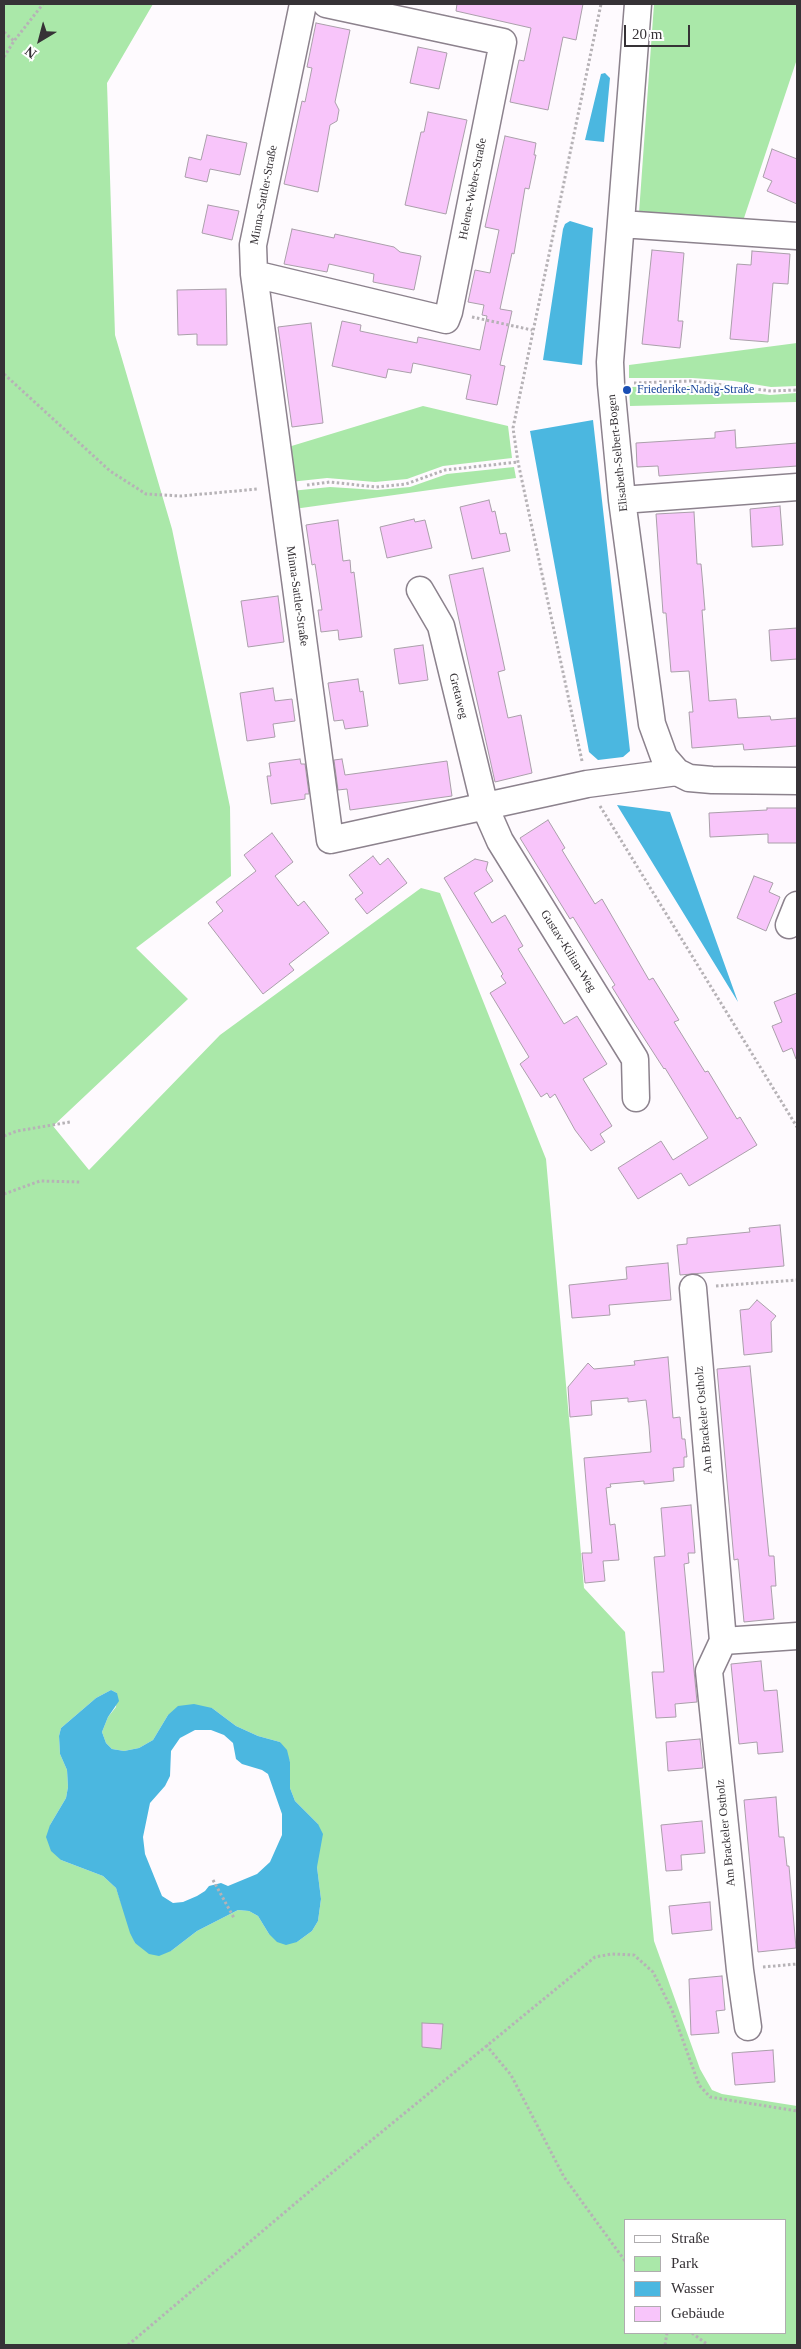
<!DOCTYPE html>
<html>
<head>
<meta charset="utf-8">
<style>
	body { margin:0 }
	#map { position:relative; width:801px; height:2349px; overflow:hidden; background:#fefafe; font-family:Georgia,serif }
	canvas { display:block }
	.frame { position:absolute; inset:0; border:5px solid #363236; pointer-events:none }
	.legend { position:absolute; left:624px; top:2219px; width:162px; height:115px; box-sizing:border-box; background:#fff; border:1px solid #afadaf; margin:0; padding:6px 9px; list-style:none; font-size:15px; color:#363236 }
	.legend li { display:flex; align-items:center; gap:10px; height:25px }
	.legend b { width:25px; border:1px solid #afadaf }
	.north { position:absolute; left:15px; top:15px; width:50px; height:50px; -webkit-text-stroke:4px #fff; paint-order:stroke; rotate:217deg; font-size:14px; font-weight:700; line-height:20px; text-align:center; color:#363236 }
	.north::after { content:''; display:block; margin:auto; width:18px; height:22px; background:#363236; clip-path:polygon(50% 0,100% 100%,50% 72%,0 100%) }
	.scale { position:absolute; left:624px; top:25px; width:66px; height:22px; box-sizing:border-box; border:2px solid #363236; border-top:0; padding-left:6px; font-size:15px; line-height:18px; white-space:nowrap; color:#363236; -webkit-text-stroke:4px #fff; paint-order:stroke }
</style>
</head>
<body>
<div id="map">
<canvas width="801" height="2349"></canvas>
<div class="frame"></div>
<ul class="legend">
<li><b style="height:6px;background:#fff"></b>Straße</li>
<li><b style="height:14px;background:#aae8a9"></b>Park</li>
<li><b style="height:14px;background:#4bb7e0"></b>Wasser</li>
<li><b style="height:14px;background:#f8c5fa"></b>Gebäude</li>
</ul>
<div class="north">N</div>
<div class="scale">20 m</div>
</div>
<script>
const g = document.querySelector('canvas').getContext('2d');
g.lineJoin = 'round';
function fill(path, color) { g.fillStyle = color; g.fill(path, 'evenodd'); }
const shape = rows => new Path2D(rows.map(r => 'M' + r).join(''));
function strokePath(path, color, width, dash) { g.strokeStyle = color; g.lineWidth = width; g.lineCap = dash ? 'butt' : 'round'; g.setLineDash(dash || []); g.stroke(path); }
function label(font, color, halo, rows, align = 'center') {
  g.font = font + ' Georgia,serif'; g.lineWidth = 4; g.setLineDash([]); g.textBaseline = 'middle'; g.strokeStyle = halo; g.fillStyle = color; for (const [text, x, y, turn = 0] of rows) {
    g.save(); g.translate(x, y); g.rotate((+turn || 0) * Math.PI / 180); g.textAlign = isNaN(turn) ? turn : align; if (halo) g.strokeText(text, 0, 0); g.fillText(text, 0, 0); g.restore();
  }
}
const green = shape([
	[4,4,153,4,107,83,115,335,172,529,230,807,231,876,136,948,188,999,53,1126,89,1170,220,1035,421,888,440,893,546,1159,584,1588,625,1632,654,1941,700,2069,712,2090,722,2094,797,2106,797,2345,4,2345],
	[111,1690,117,1693,116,1707,108,1717,102,1732,106,1743,112,1749,124,1751,139,1748,153,1740,168,1715,212,1708,236,1726,258,1736,280,1742,290,1762,290,1788,295,1801,318,1824,317,1867,321,1899,318,1921,312,1931,297,1942,269,1934,258,1916,249,1911,238,1910,197,1931,171,1951,135,1943,116,1888,103,1876,61,1860,50,1825,66,1798,68,1787,67,1770,60,1754,59,1736,61,1728,96,1698],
	[625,2220,785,2220,785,2333,625,2333],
	[654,4,797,4,797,59,743,221,639,213],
	[797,343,797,386,771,387,734,381,692,378,629,378,629,365],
	[694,386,770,395,797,393,797,402,630,406,629,387],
	[423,406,508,426,512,458,443,466,407,479,375,482,327,478,290,482,285,448],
	[514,467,516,478,294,509,291,491,330,487,377,490,410,487,447,474]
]);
const water = shape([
	[605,73,610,78,604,142,585,140,601,74],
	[570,221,593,228,582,365,543,360,563,229,565,224],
	[593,420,630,751,623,757,598,760,589,752,530,431],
	[617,805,670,812,738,1002],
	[111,1690,117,1693,119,1701,108,1717,102,1732,106,1743,112,1749,124,1751,139,1748,153,1740,168,1715,178,1706,194,1704,212,1708,236,1726,258,1736,280,1742,287,1750,290,1762,290,1788,295,1801,318,1824,323,1834,317,1867,321,1899,318,1921,312,1931,297,1942,286,1945,277,1942,269,1934,258,1916,249,1911,238,1910,197,1931,171,1951,159,1956,149,1954,135,1943,130,1933,116,1888,103,1876,61,1860,51,1851,46,1837,50,1825,66,1798,68,1787,67,1770,60,1754,59,1736,61,1728,96,1698],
	[195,1730,211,1730,224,1735,233,1743,236,1759,242,1764,262,1770,268,1774,282,1814,282,1835,270,1862,257,1874,228,1886,221,1883,209,1886,205,1891,197,1896,183,1902,173,1903,162,1896,145,1854,143,1837,150,1803,165,1786,170,1776,171,1751,180,1738]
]);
const building = shape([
	[457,4,583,4,576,40,563,37,548,110,510,102,519,60,524,61,531,28,456,11,457,4],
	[316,23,350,30,335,102,339,110,337,121,330,125,318,192,284,184,302,101,305,102,312,68,307,67,316,23],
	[418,47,447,53,439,89,410,83,418,47],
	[428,112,467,120,446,214,405,205,421,132,424,132,428,112],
	[207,135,247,143,240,175,210,169,207,182,185,177,189,157,201,160,207,135],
	[505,136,536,143,534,155,536,155,529,189,525,188,514,254,512,253,500,309,512,311,500,365,505,366,497,405,466,399,471,375,413,363,411,373,388,369,386,378,332,366,342,321,361,325,360,331,417,343,418,337,480,350,487,316,482,315,484,305,468,302,475,270,490,273,499,230,485,227,505,136],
	[772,149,797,159,797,204,767,191,772,181,763,177,772,149],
	[208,205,239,211,232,240,202,233,208,205],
	[292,229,334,238,335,234,394,247,400,252,421,256,414,290,373,282,374,274,329,264,327,272,284,264,292,229],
	[652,250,684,253,678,321,683,321,680,348,642,344,652,250],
	[752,251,790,254,788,284,773,283,768,342,730,339,737,264,751,265,752,251],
	[226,289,227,345,197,345,197,334,178,335,177,290,226,289],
	[311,323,323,423,292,427,278,327,311,323],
	[735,430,736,448,797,443,797,466,659,476,658,466,637,467,636,443,715,438,715,432,735,430],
	[489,500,492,512,495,511,500,534,506,533,510,551,472,559,460,507,489,500],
	[780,506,783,545,752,547,750,509,780,506],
	[694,512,697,564,701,564,703,586,705,610,702,610,709,701,736,699,738,718,770,716,771,720,797,718,797,746,744,750,743,744,692,748,689,712,693,712,689,671,671,672,666,613,663,613,656,514,694,512],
	[414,519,415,522,425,520,432,548,387,558,380,527,414,519],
	[338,520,343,561,350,560,351,573,354,572,362,637,339,640,338,630,321,632,318,610,322,610,315,564,312,565,306,525,338,520],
	[483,568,505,670,498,672,508,718,521,715,532,773,495,782,449,575,483,568],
	[278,596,284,642,248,647,241,601,278,596],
	[797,628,797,659,771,661,769,630,797,628],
	[423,645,428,680,399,684,394,649,423,645],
	[358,679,360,692,363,691,368,726,345,729,343,720,334,721,328,683,358,679],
	[273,688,275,701,292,699,295,721,273,724,275,737,247,741,240,693,273,688],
	[300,759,301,764,305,764,309,794,305,794,305,799,271,804,267,776,271,776,269,763,300,759],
	[342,759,345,775,447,761,452,796,350,810,347,789,338,790,334,760,342,759],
	[767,808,797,808,797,843,768,843,768,834,710,837,709,813,767,810,767,808],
	[548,820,565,848,562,850,595,904,602,899,649,980,653,978,679,1020,674,1022,705,1072,708,1071,737,1119,740,1117,757,1145,689,1186,681,1173,638,1199,618,1168,661,1141,673,1160,708,1138,665,1068,664,1069,633,1021,612,987,615,985,573,917,570,919,520,838,548,820],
	[272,833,293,862,275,876,298,906,304,901,329,933,289,964,294,970,263,994,208,923,223,911,216,902,256,871,244,855,272,833],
	[373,856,380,865,388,858,407,883,367,914,355,899,363,893,349,875,373,856],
	[475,859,488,862,486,870,493,881,474,893,492,923,505,915,523,946,518,949,564,1024,577,1016,607,1064,583,1079,612,1126,600,1134,605,1142,591,1151,575,1130,555,1094,550,1098,547,1093,541,1097,520,1064,529,1057,490,993,506,983,501,976,503,974,444,878,475,859],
	[754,876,773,883,769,892,780,897,766,931,737,918,754,876],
	[797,993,797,1058,796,1059,792,1048,783,1052,772,1026,782,1022,774,1002,797,993],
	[780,1225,784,1266,680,1275,677,1245,687,1244,687,1238,750,1232,749,1228,780,1225],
	[668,1263,671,1300,609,1305,610,1315,572,1318,569,1285,627,1279,626,1267,668,1263],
	[757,1300,776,1316,771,1322,772,1352,744,1355,740,1310,749,1309,757,1300],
	[668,1357,673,1418,680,1417,682,1439,685,1439,687,1457,684,1457,684,1467,673,1468,674,1481,644,1484,644,1481,610,1484,611,1487,606,1488,610,1525,615,1524,619,1560,603,1561,605,1581,585,1583,582,1553,592,1553,584,1458,651,1452,649,1426,646,1400,628,1402,628,1398,591,1401,592,1415,570,1417,568,1387,588,1363,594,1369,635,1365,634,1361,668,1357],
	[750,1366,769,1556,774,1556,776,1586,771,1586,774,1619,744,1622,738,1559,734,1560,717,1369,750,1366],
	[691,1505,695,1553,688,1553,689,1563,684,1564,697,1702,675,1704,676,1717,656,1718,652,1672,664,1672,654,1557,665,1556,661,1508,691,1505],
	[761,1661,764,1691,777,1690,783,1752,758,1754,757,1742,739,1744,731,1664,761,1661],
	[700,1739,703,1768,668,1771,666,1742,700,1739],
	[776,1797,779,1837,784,1837,787,1866,789,1866,796,1948,758,1952,744,1800,776,1797],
	[702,1821,705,1853,681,1855,682,1870,666,1871,661,1825,702,1821],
	[710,1902,712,1930,672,1934,669,1906,710,1902],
	[722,1976,725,2010,716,2011,719,2033,691,2035,689,1979,722,1976],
	[422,2023,443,2024,441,2049,422,2047,422,2023],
	[773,2050,775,2082,735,2085,732,2053,773,2050]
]);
const path = shape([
	[4,32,14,41],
	[4,57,14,41,43,4],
	[472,317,532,330],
	[4,374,110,471,146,494,181,496,258,489],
	[634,383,691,381,771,391,797,390],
	[307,485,330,482,376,487,406,484,445,470,518,462],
	[582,761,518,462,513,428,601,4],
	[600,806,797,1127],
	[4,1136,17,1131,70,1122],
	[4,1194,40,1181,81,1182],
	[716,1286,797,1280],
	[213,1880,234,1918],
	[763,1967,797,1964],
	[486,2045,511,2075,564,2177,625,2261],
	[692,2333,708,2345],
	[128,2345,317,2185,595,1957,612,1954,634,1955,653,1972,672,2010,699,2085,710,2097,797,2111],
	[665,2345,667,2333]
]);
const minor = shape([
	[303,4,253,245,254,274,330,840,587,784,677,772],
	[638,4,610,362,611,384,622,500,652,724,664,757,677,772,689,778,712,780,797,781],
	[621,224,797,236],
	[254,274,446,320,449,312,503,42,326,4],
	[622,500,797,487],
	[420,590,441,626,485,807,500,841,635,1059,636,1098],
	[789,925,797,905],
	[693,1288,723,1641,709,1671,740,1970,748,2027],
	[723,1641,797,1636]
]);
const markers = [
	[627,390,5,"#1a4fb4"]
];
const streetNames = [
	["Helene-Weber-Straße",473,189,-79],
	["Minna-Sattler-Straße",264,195,-79],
	["Elisabeth-Selbert-Bogen",618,453,-96],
	["Minna-Sattler-Straße",297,596,82],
	["Gretaweg",458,696,76],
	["Gustav-Kilian-Weg",568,951,58],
	["Am Brackeler Ostholz",704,1420,-95],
	["Am Brackeler Ostholz",726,1833,-96]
];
const transitNames = [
	["Friederike-Nadig-Straße",637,390]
];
fill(green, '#aae8a9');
fill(water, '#4bb7e0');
fill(building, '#f8c5fa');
strokePath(building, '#aa9faa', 1);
strokePath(minor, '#8c828d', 29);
strokePath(path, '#b6b2b6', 3, [2.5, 2.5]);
strokePath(minor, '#fff', 26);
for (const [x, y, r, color] of markers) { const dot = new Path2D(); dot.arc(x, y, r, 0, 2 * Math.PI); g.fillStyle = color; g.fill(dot); strokePath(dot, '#fff', 2); }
label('12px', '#363236', '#fff', streetNames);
label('12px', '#164399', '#fff', transitNames, 'left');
</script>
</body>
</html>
